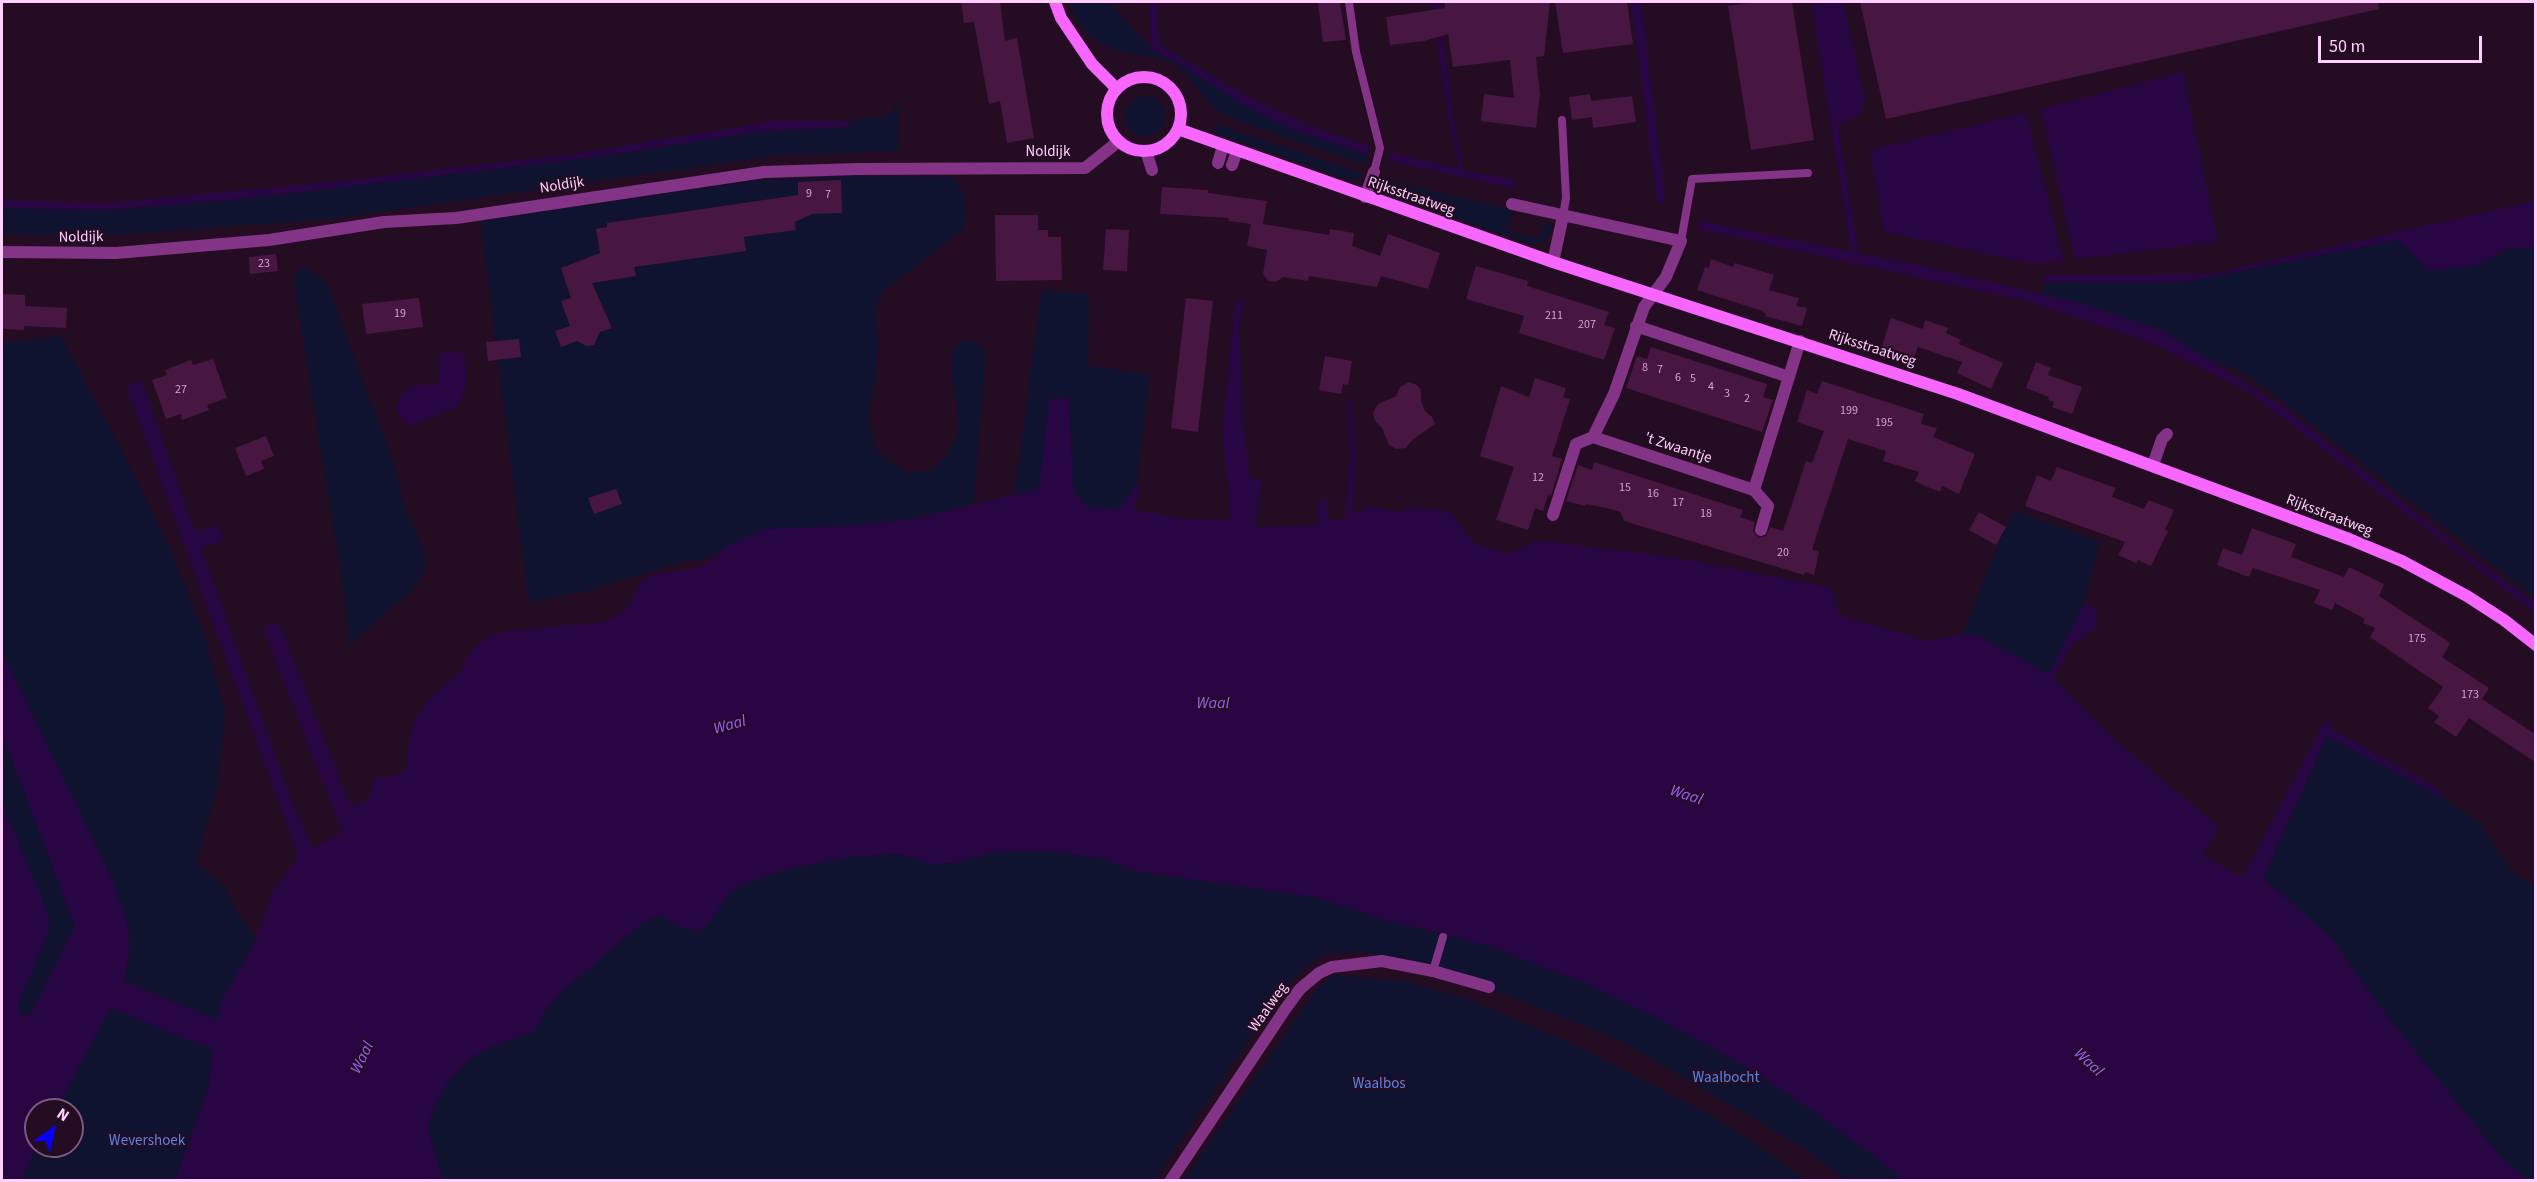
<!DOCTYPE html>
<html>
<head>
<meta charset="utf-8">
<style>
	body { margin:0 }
	#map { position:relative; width:2537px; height:1182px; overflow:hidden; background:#240c22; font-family:"Source Sans 3",sans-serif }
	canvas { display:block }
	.frame { position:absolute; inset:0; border:3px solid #ffd0fd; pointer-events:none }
	.north { position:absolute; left:24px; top:1098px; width:60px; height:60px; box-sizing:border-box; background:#240c22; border:2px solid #7c5a7a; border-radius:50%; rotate:34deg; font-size:16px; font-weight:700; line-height:24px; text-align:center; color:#ffd0fd }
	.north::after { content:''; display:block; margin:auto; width:21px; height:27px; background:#0600fb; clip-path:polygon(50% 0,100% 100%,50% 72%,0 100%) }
	.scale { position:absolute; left:2318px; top:36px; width:164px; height:27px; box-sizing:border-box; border:3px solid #ffd0fd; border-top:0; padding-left:8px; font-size:18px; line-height:21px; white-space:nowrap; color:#ffd0fd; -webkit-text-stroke:4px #240c22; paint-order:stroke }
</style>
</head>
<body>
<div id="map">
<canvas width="2537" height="1182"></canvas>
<div class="frame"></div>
<div class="north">N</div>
<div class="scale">50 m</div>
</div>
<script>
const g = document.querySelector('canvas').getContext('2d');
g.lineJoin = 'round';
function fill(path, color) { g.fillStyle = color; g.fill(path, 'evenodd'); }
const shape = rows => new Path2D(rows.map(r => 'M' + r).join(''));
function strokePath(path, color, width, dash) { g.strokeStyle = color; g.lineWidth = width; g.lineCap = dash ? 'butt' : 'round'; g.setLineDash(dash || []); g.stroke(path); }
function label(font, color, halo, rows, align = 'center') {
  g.font = font + ' "Source Sans 3",sans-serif'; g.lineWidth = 4.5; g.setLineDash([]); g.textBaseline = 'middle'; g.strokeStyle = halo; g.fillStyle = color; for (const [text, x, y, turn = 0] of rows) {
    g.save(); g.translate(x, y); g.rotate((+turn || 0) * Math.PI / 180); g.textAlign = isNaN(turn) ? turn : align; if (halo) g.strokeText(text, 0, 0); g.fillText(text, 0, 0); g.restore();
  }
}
const green = shape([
	[1069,2,1109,2,1151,49,1175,61,1244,105,1286,127,1368,155,1366,165,1232,119,1217,110,1205,99,1187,75,1173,64,1157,58,1117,51,1094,39,1082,27],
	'1125 116a20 20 0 1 1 40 0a20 20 0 1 1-40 0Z',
	[895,104,899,110,898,151,781,155,329,219,96,236,2,234,2,208,105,210,242,199,587,158,767,131,847,127,852,123,848,121,892,115],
	[1216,124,1361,173,1363,175,1356,180,1349,180,1213,132],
	[866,176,954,177,965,196,966,215,962,230,887,288,879,298,875,315,879,345,869,418,875,448,890,462,911,473,930,471,945,456,956,439,959,421,951,366,954,349,963,341,975,343,986,350,974,503,916,518,846,526,766,529,707,558,667,566,587,591,529,602,480,221,756,180],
	[1385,180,1513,210,1508,232,1540,238,1544,222,1551,224,1552,226,1547,239,1543,242,1530,244,1388,194],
	[2397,240,2402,243,2427,271,2465,267,2497,256,2509,247,2535,249,2535,598,2253,379,2229,367,2041,305,2043,282,2184,282],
	[303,266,326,282,394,464,405,510,424,551,424,570,414,588,348,646,345,600,293,277],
	[1042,289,1089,295,1088,365,1149,375,1137,484,1121,508,1111,510,1087,507,1073,491,1069,398,1049,399,1040,489,1014,496],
	[60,335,134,474,173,556,205,637,225,713,216,791,196,862,225,887,239,916,256,938,221,1004,218,1021,124,981,129,955,113,881,2,652,2,344],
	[2016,511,2100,542,2084,604,2048,675,1977,635,1962,634,2006,525],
	[2,734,75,926,31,1014,22,1016,16,1006,25,981,44,903,2,804],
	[2327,736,2440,796,2478,821,2511,871,2535,886,2535,1180,2528,1180,2505,1162,2382,1010,2331,938,2263,878],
	[996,852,1057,852,1106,859,1133,871,1319,898,1382,919,1489,946,1580,981,1656,1017,1741,1064,1820,1115,1905,1180,1846,1180,1802,1147,1619,1040,1442,970,1372,954,1372,952,1326,953,1305,967,1284,988,1154,1180,443,1180,427,1127,436,1102,450,1079,472,1057,498,1044,534,1032,545,1011,564,990,646,920,663,917,676,925,710,921,729,893,748,882,791,868,858,856,898,854,917,858,931,864,953,863],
	[1335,975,1409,982,1470,1000,1571,1043,1707,1113,1754,1143,1806,1180,1184,1180,1310,998,1322,983],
	[110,1007,212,1049,209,1086,175,1180,16,1180,20,1180,37,1146,72,1146,72,1110,56,1110]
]);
const water = shape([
	[1149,2,1157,2,1159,40,1164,47,1241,93,1312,127,1369,146,1368,155,1286,127,1244,105,1175,61,1151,49],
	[1432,2,1438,2,1453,116,1463,171,1510,179,1515,181,1514,189,1389,161,1390,152,1459,169,1448,118],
	[1631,2,1641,2,1665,194,1663,202,1657,203],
	[1811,2,1843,2,1865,100,1859,115,1841,123,1838,128,1858,250,1851,250],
	[2183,72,2218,242,2075,259,2041,109],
	[2026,113,2064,262,2030,263,1884,232,1870,150],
	[774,121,848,121,853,123,847,127,767,131,587,158,242,199,105,210,2,208,2,200,105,203,329,182,567,155],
	[2535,201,2535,249,2509,247,2481,264,2465,267,2427,271,2402,243,2397,240,2184,282,2043,282,2045,275,2211,274],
	[1701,221,1932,268,2083,304,2161,330,2283,407,2475,560,2535,603,2535,613,2249,392,2156,345,2030,302,1697,229],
	[1236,299,1244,302,1238,327,1243,421,1250,479,1262,479,1255,527,1317,525,1318,499,1327,499,1327,520,1345,520,1351,451,1347,403,1351,400,1356,456,1352,512,1362,512,1363,506,1400,512,1410,507,1450,512,1475,544,1510,554,1537,540,1678,558,1832,588,1838,612,1845,618,1931,641,1960,634,1977,635,2048,674,2084,604,2093,607,2097,614,2095,627,2086,636,2072,644,2054,679,2115,740,2219,827,2203,854,2242,878,2325,720,2331,724,2329,728,2443,791,2440,796,2327,736,2263,878,2331,938,2382,1010,2505,1162,2528,1180,1905,1180,1820,1116,1741,1064,1656,1017,1580,981,1489,946,1382,919,1319,898,1133,871,1106,859,1057,852,996,852,953,863,931,864,917,858,898,854,858,856,791,868,748,882,729,893,710,921,697,932,676,925,663,917,646,920,564,990,545,1011,534,1032,498,1044,472,1057,450,1079,436,1102,427,1127,443,1180,175,1180,209,1086,212,1049,110,1008,56,1110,36,1110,37,1146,20,1180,2,1180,2,804,44,903,50,927,17,1006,23,1016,31,1014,75,926,2,734,2,652,113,881,129,931,129,955,124,981,217,1020,220,1004,254,943,273,891,296,860,296,850,126,386,142,381,195,532,218,525,223,541,201,548,293,804,313,848,342,832,265,634,266,626,275,622,281,628,351,807,369,800,373,778,396,776,407,768,407,754,413,723,429,699,459,672,473,648,489,636,515,630,605,622,624,612,642,581,653,575,701,567,729,545,766,529,846,526,916,518,1039,489,1049,399,1069,398,1073,491,1087,507,1111,510,1121,508,1137,484,1140,489,1134,510,1188,519,1229,520,1230,505,1222,431],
	[450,351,462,353,466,368,465,390,458,406,410,426,401,419,396,406,405,390,418,385,434,385,440,380,438,355]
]);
const building = shape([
	[961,2,1000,2,1005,41,1017,38,1034,138,1007,143,1000,101,989,104,974,22,964,23],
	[1318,2,1340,2,1346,40,1323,42],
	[1444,2,1550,2,1544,56,1536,57,1540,94,1536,128,1481,121,1484,94,1514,98,1510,60,1453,67,1448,34,1424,41,1390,45,1386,17,1445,8],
	[1555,2,1627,2,1633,44,1563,53],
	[1754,2,1792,2,1814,140,1751,150,1728,6],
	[1860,2,2378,2,2379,9,1886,119],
	[1590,94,1591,101,1632,96,1636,122,1593,128,1592,117,1572,120,1569,97],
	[841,180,842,213,812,214,795,222,796,230,744,237,746,251,634,267,636,276,592,283,612,328,600,332,594,345,586,346,577,341,561,347,555,331,570,326,561,301,571,298,561,268,600,253,596,229,607,227,607,223,798,195,798,182],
	[1162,187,1208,190,1208,193,1267,201,1263,224,1329,235,1330,229,1354,233,1352,246,1380,256,1388,234,1440,253,1428,289,1381,276,1377,287,1309,276,1308,281,1283,277,1276,282,1268,281,1263,274,1267,250,1247,246,1251,224,1228,221,1229,218,1160,214],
	[995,215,1038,215,1038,230,1048,230,1048,237,1061,237,1062,280,996,281],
	[1106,229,1129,230,1127,271,1103,270],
	[276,254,278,271,250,274,249,257],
	[1711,259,1733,267,1735,263,1774,275,1769,290,1799,298,1796,306,1807,308,1802,326,1765,316,1766,314,1762,311,1697,290,1705,267,1709,268],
	[1476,266,1528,281,1527,286,1609,312,1604,325,1615,328,1604,360,1519,333,1524,316,1466,299],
	[2,294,25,295,25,306,67,308,66,328,24,326,24,330,2,329],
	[419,298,423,327,366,334,362,304],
	[1186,298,1213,301,1198,432,1171,428],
	[1891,318,1923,329,1925,320,1948,328,1946,333,1961,340,1959,344,2003,363,1991,389,1957,373,1962,362,1918,347,1914,357,1882,346],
	[519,339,521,357,488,361,486,342],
	[1651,347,1767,384,1763,397,1773,400,1762,432,1626,388,1637,356,1647,359],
	[1325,356,1352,361,1348,385,1343,384,1341,394,1319,390],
	[213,359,227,398,207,405,209,410,182,420,181,414,166,419,152,380,167,375,165,370,191,360,193,365],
	[2036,362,2051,368,2048,375,2082,387,2072,414,2052,407,2054,402,2048,400,2049,397,2026,388],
	[1535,378,1566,388,1563,397,1570,399,1552,456,1562,459,1551,496,1548,495,1543,511,1535,508,1528,530,1496,520,1514,467,1480,456,1501,386,1529,397],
	[1822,381,1924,414,1921,424,1937,428,1933,437,1975,454,1959,494,1942,486,1940,492,1923,485,1915,481,1919,472,1883,461,1886,451,1848,439,1812,549,1819,552,1814,575,1805,572,1804,575,1624,521,1620,512,1611,509,1586,504,1585,506,1566,501,1578,465,1592,470,1594,462,1743,510,1740,517,1755,522,1753,531,1758,538,1766,536,1770,527,1783,531,1806,461,1812,463,1824,431,1797,422,1807,390,1817,394],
	[1409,382,1417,385,1421,390,1421,401,1425,411,1432,417,1435,424,1412,440,1406,448,1396,449,1389,445,1382,428,1375,421,1373,413,1378,404,1396,396,1400,387],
	[266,436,274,456,261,461,264,469,246,476,235,448],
	[2057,467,2116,488,2112,497,2144,509,2149,500,2174,510,2165,530,2168,531,2151,566,2138,560,2136,563,2118,555,2125,542,2025,506,2037,475,2051,481],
	[616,489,622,504,594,514,588,498],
	[1979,512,2006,527,1996,545,1969,530],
	[2252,528,2296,544,2291,557,2344,577,2349,567,2384,584,2379,596,2446,640,2450,644,2442,657,2489,688,2482,699,2535,734,2535,762,2469,718,2456,737,2434,722,2439,716,2428,708,2443,687,2370,637,2375,628,2363,623,2365,619,2335,603,2332,610,2314,603,2320,590,2253,568,2249,577,2217,565,2223,548,2242,555]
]);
const lane = shape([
	[1349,2,1356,52,1380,148,1374,172],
	[1562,120,1566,198,1563,216],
	[1681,241,1692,179,1808,173],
	[1433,971,1443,937]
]);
const street = shape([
	[1146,151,1152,170],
	[1218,163,1223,146],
	[1232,165,1237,151],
	[1365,197,1374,172],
	[1512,204,1681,241,1666,277,1644,307,1614,394,1593,437,1754,490,1800,341],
	[2,252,116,253,269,240,384,222,456,218,764,172,858,169,1085,168,1119,141],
	[1553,262,1563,216],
	[1636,326,1789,377],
	[2153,465,2162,439,2167,434],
	[1754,490,1768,506,1761,530],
	[1553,515,1576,444,1593,437],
	[1171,1180,1286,1008,1300,989,1319,973,1332,967,1382,961,1433,971,1489,987]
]);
const secondary = shape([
	[1055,2,1061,18,1092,64,1117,89],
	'1107 114a37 37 0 1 1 74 0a37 37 0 1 1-74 0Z',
	[1178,129,1553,262,1958,394,2349,539,2402,561,2467,596,2504,620,2536,645]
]);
const numberNames = [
	["9",809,194],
	["7",828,195],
	["23",264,264],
	["19",400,314],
	["211",1554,316],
	["207",1587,325],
	["8",1645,368],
	["7",1660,370],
	["6",1678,378],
	["5",1693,379],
	["4",1711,387],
	["27",181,390],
	["3",1727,394],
	["2",1747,399],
	["199",1849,411],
	["195",1884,423],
	["12",1538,478],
	["15",1625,488],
	["16",1653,494],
	["17",1678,503],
	["18",1706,514],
	["20",1783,553],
	["175",2417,639],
	["173",2470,695]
];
const streetNames = [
	["Noldijk",1048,153],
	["Noldijk",562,186,-9],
	["Rijksstraatweg",1411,197,19],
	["Noldijk",81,238,-1],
	["Rijksstraatweg",1872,349,18],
	["'t Zwaantje",1678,449,18],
	["Rijksstraatweg",2329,516,21],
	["Waalweg",1269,1008,-55]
];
const parkNames = [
	["Waalbocht",1726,1079],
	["Waalbos",1379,1085],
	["Wevershoek",147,1142]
];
const waterNames = [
	["Waal",1213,704],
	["Waal",730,726,-15],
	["Waal",1686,796,18],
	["Waal",363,1058,-64],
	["Waal",2088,1063,43]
];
fill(green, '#0f132f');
fill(water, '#280644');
fill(building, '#471741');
strokePath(lane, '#833487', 8);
strokePath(street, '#833487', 12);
strokePath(secondary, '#f767ff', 12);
label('12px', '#d1a2ce', null, numberNames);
label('15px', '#ffd0fd', '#240c22', streetNames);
label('15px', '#5384e8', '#240c22', parkNames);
label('italic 16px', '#9c5eff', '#240c22', waterNames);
</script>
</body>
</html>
